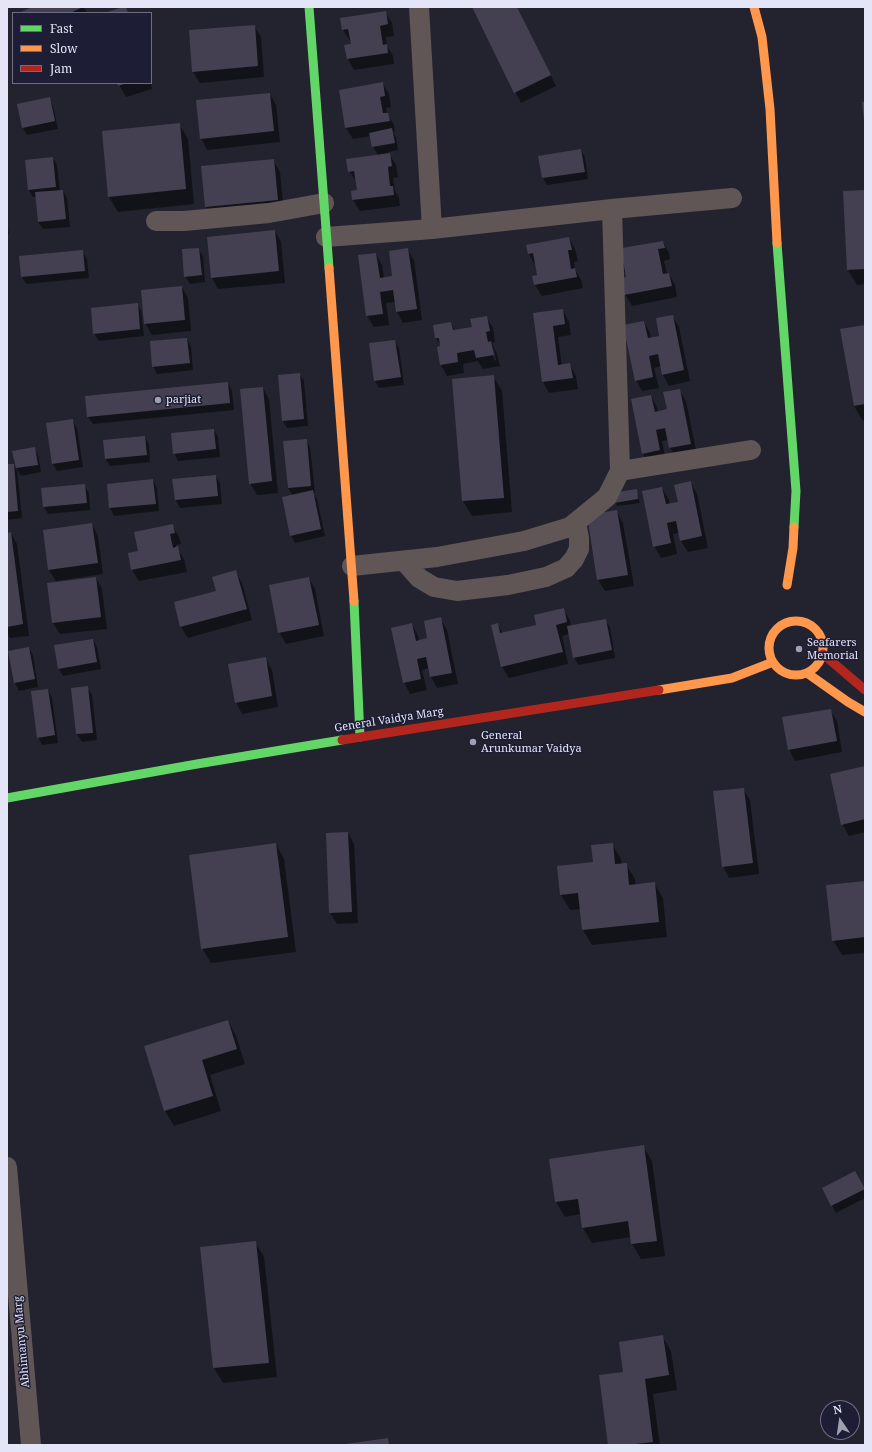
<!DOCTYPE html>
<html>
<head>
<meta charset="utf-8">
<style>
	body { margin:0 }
	#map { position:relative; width:872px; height:1452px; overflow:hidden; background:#23232f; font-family:"Noto Serif",serif }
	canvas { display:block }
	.frame { position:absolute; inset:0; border:8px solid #e4e5f6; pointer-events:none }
	.legend { position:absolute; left:12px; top:12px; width:140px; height:72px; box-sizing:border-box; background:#1d1d35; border:1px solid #6d6d82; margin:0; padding:5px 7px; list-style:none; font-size:12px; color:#e4e5f6 }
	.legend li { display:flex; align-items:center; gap:8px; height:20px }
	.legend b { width:20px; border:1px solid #6d6d82 }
	.north { position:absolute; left:820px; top:1400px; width:40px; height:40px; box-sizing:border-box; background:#1d1d35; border:1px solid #6d6d82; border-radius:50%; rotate:347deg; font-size:11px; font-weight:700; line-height:16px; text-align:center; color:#e4e5f6 }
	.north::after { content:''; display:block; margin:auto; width:14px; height:18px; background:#a0a1b0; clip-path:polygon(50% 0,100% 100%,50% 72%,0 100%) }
</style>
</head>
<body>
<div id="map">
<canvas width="872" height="1452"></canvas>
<div class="frame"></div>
<ul class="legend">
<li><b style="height:5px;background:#63d668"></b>Fast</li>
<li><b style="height:5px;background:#ff974d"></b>Slow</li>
<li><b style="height:5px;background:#b3261e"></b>Jam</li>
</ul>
<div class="north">N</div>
</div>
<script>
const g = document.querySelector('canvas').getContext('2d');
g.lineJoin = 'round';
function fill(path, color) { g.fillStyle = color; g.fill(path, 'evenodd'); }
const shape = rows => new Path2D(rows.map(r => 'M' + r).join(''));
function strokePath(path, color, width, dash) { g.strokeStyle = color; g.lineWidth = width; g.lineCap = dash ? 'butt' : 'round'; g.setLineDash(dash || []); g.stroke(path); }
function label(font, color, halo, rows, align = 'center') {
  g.font = font + ' "Noto Serif",serif'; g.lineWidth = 3; g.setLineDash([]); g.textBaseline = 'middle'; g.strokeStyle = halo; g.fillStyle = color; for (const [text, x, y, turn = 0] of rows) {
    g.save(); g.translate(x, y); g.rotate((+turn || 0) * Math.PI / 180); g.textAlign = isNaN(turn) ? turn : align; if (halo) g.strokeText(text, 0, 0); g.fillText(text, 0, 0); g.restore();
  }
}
const shadow = shape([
	[35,7,84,7,87,13,22,13],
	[473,7,517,7,556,86,521,103],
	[385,12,392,23,394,36,386,37,387,46,393,56,394,64,354,70,348,59,352,45,351,41,350,41,343,30],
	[254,26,261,37,264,77,200,83,193,72],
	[118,83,151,83,152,89,126,97],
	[382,83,389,94,391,107,386,108,387,114,394,125,395,132,393,132,396,137,398,150,388,152,396,165,398,177,393,178,395,191,399,198,400,206,360,211,353,200,352,192,358,191,357,182,349,171,378,155,373,147,371,136,353,139,346,128,340,90],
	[270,94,276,105,280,142,207,150,201,138],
	[49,98,53,106,58,129,27,135,23,128],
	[179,124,188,139,194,204,118,212,109,197],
	[581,150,585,157,588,179,547,185,543,178,539,157],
	[53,158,57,165,60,191,63,191,67,198,70,227,43,229,38,222,36,197,33,197,29,190],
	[273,160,280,172,284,211,212,218,206,207],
	[865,191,865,284,857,285,848,270],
	[7,225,9,234,7,234],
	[275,231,281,242,285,283,218,289,212,278],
	[569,238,575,249,578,261,574,262,575,269,581,280,583,288,542,296,535,285,533,277,538,276,535,265,529,254],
	[663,242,669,253,670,259,664,261,667,274,669,274,675,285,677,297,632,306,625,294,628,278,619,262],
	[198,249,203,256,205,282,190,284,185,276],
	[407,249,414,260,422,320,403,323,397,312,395,302,386,303,389,325,374,327,367,316,359,256,376,254,382,265,384,278,393,277],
	[82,251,87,259,89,278,26,284,22,277,20,257],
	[182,287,188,298,191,331,152,335,145,323],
	[137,304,141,311,144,336,99,341,94,333],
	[563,310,569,322,571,335,558,337,562,366,570,365,576,376,578,389,549,393,543,382,534,314],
	[672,316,679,327,690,381,669,386,663,375,661,366,654,368,659,388,642,391,636,380,644,322,650,333,651,339,661,337],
	[486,317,493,328,495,342,492,343,493,346,497,354,500,366,483,369,478,361,463,364,464,373,447,376,441,365,441,347,436,338,451,323,455,331,473,327],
	[492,348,494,350,496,360,494,360],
	[865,326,865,420,863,421,854,406],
	[187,339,191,346,193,370,157,374,153,366],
	[394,341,399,348,404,385,379,388,375,381],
	[299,374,304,381,308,426,287,428,283,421],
	[493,376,502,391,512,512,472,516,463,501],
	[228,383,232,391,234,410,93,424,88,417],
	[263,388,269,399,278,493,257,495,250,483],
	[679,390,686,401,697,455,677,459,670,448,668,440,662,441,666,461,650,465,643,454,651,396,657,407,658,412,668,410],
	[72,420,77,428,83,467,57,471,53,464],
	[214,430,218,437,220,457,178,461,174,453],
	[145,437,149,445,150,462,110,466,105,458],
	[306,440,310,447,315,493,313,493,317,499,325,536,295,543,291,535,293,496,288,488,284,442],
	[34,448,38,455,41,472,21,476,17,469,22,518,7,520,7,465,13,465,17,471,13,451],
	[216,476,220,483,222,504,180,508,176,500,174,480],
	[153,480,157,488,159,511,114,516,110,508,108,484],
	[691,482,697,494,708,548,688,552,681,541,679,533,673,534,677,554,661,558,654,546,662,488,669,500,670,505,679,503],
	[84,485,89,493,90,510,48,514,44,507],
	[636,490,640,503,617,506,613,494],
	[617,512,623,523,634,586,605,591,598,580,588,516],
	[92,524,98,536,103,574,57,581,57,583,96,578,102,589,107,629,60,634,53,623,48,584,57,583,49,570],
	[173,526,179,537,181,544,176,545,176,548,177,548,184,559,187,572,139,581,132,570,129,554,139,552],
	[11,533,17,544,29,636,10,638,7,633,7,534],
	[235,571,242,583,252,620,188,638,181,627,175,603,218,591],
	[309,578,315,589,324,636,286,644,279,632],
	[563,609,570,620,571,626,605,620,610,627,615,658,578,665,574,657,569,634,562,636,568,664,509,678,502,667,492,626,498,625,503,634,537,625],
	[440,618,447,630,458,684,437,688,431,677,429,668,422,670,427,690,410,694,404,682,412,624,418,636,419,641,429,639],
	[93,640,97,647,101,669,63,676,59,669],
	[29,648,33,655,38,687,19,691,15,683,9,651],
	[265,658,272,670,278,707,242,714,236,702],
	[87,687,92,695,97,740,82,742,77,734,72,689],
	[48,690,52,698,58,743,42,745,38,737],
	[830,710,837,721,842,752,795,761,789,749],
	[865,767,865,832,849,836,842,824],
	[743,789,750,800,759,874,729,878,723,866],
	[348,833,354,844,358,923,337,924,330,913,327,834],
	[276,844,284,859,296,952,211,963,202,948],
	[612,844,621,859,622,864,626,864,635,879,636,885,654,883,663,898,667,937,592,945,583,930,581,909,570,910,561,895],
	[865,882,865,953,842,955,833,940],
	[228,1021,236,1036,245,1064,210,1075,221,1111,174,1126,165,1111],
	[643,1146,652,1161,665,1256,641,1259,632,1244,631,1237,592,1243,583,1228,581,1214,565,1217,556,1202],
	[859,1179,865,1191,865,1198,836,1213,823,1188],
	[255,1242,264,1257,277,1377,223,1383,214,1368],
	[662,1336,671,1351,677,1390,653,1394,660,1445,609,1445]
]);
const building = shape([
	[32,7,83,7,70,13,19,13],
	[123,7,126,7,128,13,104,13],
	[472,7,517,7,551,75,514,93],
	[386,11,388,24,380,26,383,45,387,44,388,53,347,59,344,45,351,44,348,29,342,30,340,18],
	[255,25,258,66,192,72,189,30],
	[383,82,385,96,380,97,383,113,388,113,390,121,345,128,339,90],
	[117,83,127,83,118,86],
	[270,93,274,131,200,139,196,100],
	[50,97,55,121,22,128,17,104],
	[862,102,865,102,865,121,864,121],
	[180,123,186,189,108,197,102,131],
	[392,128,395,143,372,147,369,133],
	[581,149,585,172,542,178,538,156],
	[390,153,392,166,388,167,390,186,393,186,394,195,352,200,351,191,357,190,354,171,348,172,346,159],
	[53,157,56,187,28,190,25,160],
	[274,159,278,200,205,207,201,166],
	[63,190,66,219,38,222,35,192],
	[865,190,865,269,847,270,843,191],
	[275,230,279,271,211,278,207,237],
	[569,237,572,250,568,250,571,269,575,268,577,277,534,285,532,276,537,275,533,253,528,254,526,245],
	[663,241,665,248,658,249,663,274,669,273,672,286,624,295,621,278,626,277,623,261,616,249],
	[199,248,202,275,184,277,182,249],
	[408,248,417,309,396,312,393,290,380,292,383,314,366,316,358,255,376,253,380,278,392,276,389,251],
	[83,250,85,271,21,277,19,256],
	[182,286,185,320,144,324,141,290],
	[138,303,140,329,93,334,91,308],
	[563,309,565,324,553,326,558,365,570,363,573,378,542,382,533,313],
	[673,315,684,370,662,375,658,354,649,356,653,377,635,381,623,325,644,321,648,338,659,336,656,318],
	[487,316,490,331,486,332,488,342,491,341,494,355,476,358,474,350,457,353,458,362,440,365,437,347,440,346,439,338,435,338,433,325,451,322,453,330,472,327,470,319],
	[865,325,865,404,854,406,840,329],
	[187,338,190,363,152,367,150,341],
	[395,340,401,377,374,381,369,343],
	[300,373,304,419,282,421,278,375],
	[494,375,504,498,462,501,452,379],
	[228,382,230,403,87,417,85,396],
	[263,387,272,481,249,484,240,389],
	[680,389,691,444,669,448,665,428,656,430,660,450,642,454,631,399,651,395,655,412,667,409,663,392],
	[73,419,79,460,52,464,46,423],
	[214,429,216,449,173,454,171,433],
	[145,436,147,455,105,459,103,440],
	[307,439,311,486,288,488,283,441],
	[35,447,38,465,16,468,12,451],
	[7,464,14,464,18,511,7,512],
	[216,475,218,496,175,500,172,479],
	[153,479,156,504,109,508,107,484],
	[691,481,702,536,680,541,676,521,667,523,671,543,653,547,642,491,662,487,666,504,678,502,674,485],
	[85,484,87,503,43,507,41,488],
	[637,489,638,499,614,503,612,493],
	[313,490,321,529,290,536,282,497],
	[617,510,628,575,597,580,587,515],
	[92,523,98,563,48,570,43,530],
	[173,524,175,533,170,534,173,548,178,546,181,560,131,570,128,553,138,551,134,532],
	[11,532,23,624,7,627,7,533],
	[236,570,247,609,180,627,174,602,216,591,212,577],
	[96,577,101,617,52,623,47,583],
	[309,577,319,625,278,633,269,585],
	[564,608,567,622,556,625,563,652,501,667,491,625,498,623,500,633,536,625,534,615],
	[441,617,452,673,430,677,426,657,417,659,421,679,403,683,391,628,412,623,416,641,427,638,424,621],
	[606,619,612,650,573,658,567,626],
	[93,639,97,662,58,669,54,645],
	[29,647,35,679,14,683,8,651],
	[266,657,272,696,235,703,228,664],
	[88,686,93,733,76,734,71,688],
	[48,689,55,735,37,738,31,691],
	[831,709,837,741,788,750,782,717],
	[865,766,865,819,841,825,830,774],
	[744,788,753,863,722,867,713,791],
	[348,832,352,912,329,913,326,833],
	[276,843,288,937,201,949,189,855],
	[613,843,615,864,627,863,629,885,655,882,659,922,582,930,578,893,560,895,557,866,593,862,591,845],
	[865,881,865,937,832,941,826,885],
	[228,1020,237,1049,202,1060,213,1096,164,1111,144,1046],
	[644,1145,657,1241,631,1244,628,1221,582,1228,578,1199,555,1202,549,1159],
	[855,1171,865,1189,831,1206,822,1188],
	[256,1241,269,1363,213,1368,200,1247],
	[663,1335,669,1375,645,1379,653,1442,626,1445,608,1445,599,1375,623,1372,619,1342],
	[388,1438,389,1445,346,1445,346,1444]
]);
const street = shape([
	[419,7,432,229],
	[156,221,184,221,269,213,324,203],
	[326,237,432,229,612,209,732,198],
	[620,471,751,450],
	[404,561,419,578,434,587,457,591,508,585,546,577,566,568,574,559,579,549,579,538,576,522],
	[352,566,437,557,524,541,570,527,607,497,620,471,612,209],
	[7,1167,31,1445]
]);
const fast = shape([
	[309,7,329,268],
	[777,243,796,491,794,527],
	[354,601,360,737],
	[7,798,197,764,342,740]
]);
const slow = shape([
	[754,7,762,37,770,109,777,243],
	[329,268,354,601],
	[787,585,793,548,794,527],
	'769 648a27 27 0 1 1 54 0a27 27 0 1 1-54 0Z',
	[807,673,848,702,865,712],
	[659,690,732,678,773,662]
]);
const jam = shape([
	[823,654,865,690],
	[342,740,659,690]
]);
const markers = [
	[158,400,4,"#a0a1b0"],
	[799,649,4,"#a0a1b0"],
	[473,742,4,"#a0a1b0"]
];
const poiNames = [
	["parjiat",166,400],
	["Seafarers",807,643],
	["Memorial",807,656],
	["General",481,736],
	["Arunkumar Vaidya",481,749]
];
const streetNames = [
	["General Vaidya Marg",389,720,-9],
	["Abhimanyu Marg",22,1342,-95]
];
fill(shadow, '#0007');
fill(building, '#444052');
strokePath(street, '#605656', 20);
strokePath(fast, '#63d668', 9);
strokePath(slow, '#ff974d', 9);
strokePath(jam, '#b3261e', 9);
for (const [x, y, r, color] of markers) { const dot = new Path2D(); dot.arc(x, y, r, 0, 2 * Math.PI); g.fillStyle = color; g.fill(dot); strokePath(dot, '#1d1d35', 1.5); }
label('11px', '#e4e5f6', '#1d1d35', poiNames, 'left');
label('11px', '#e4e5f6', '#1d1d35', streetNames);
</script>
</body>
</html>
